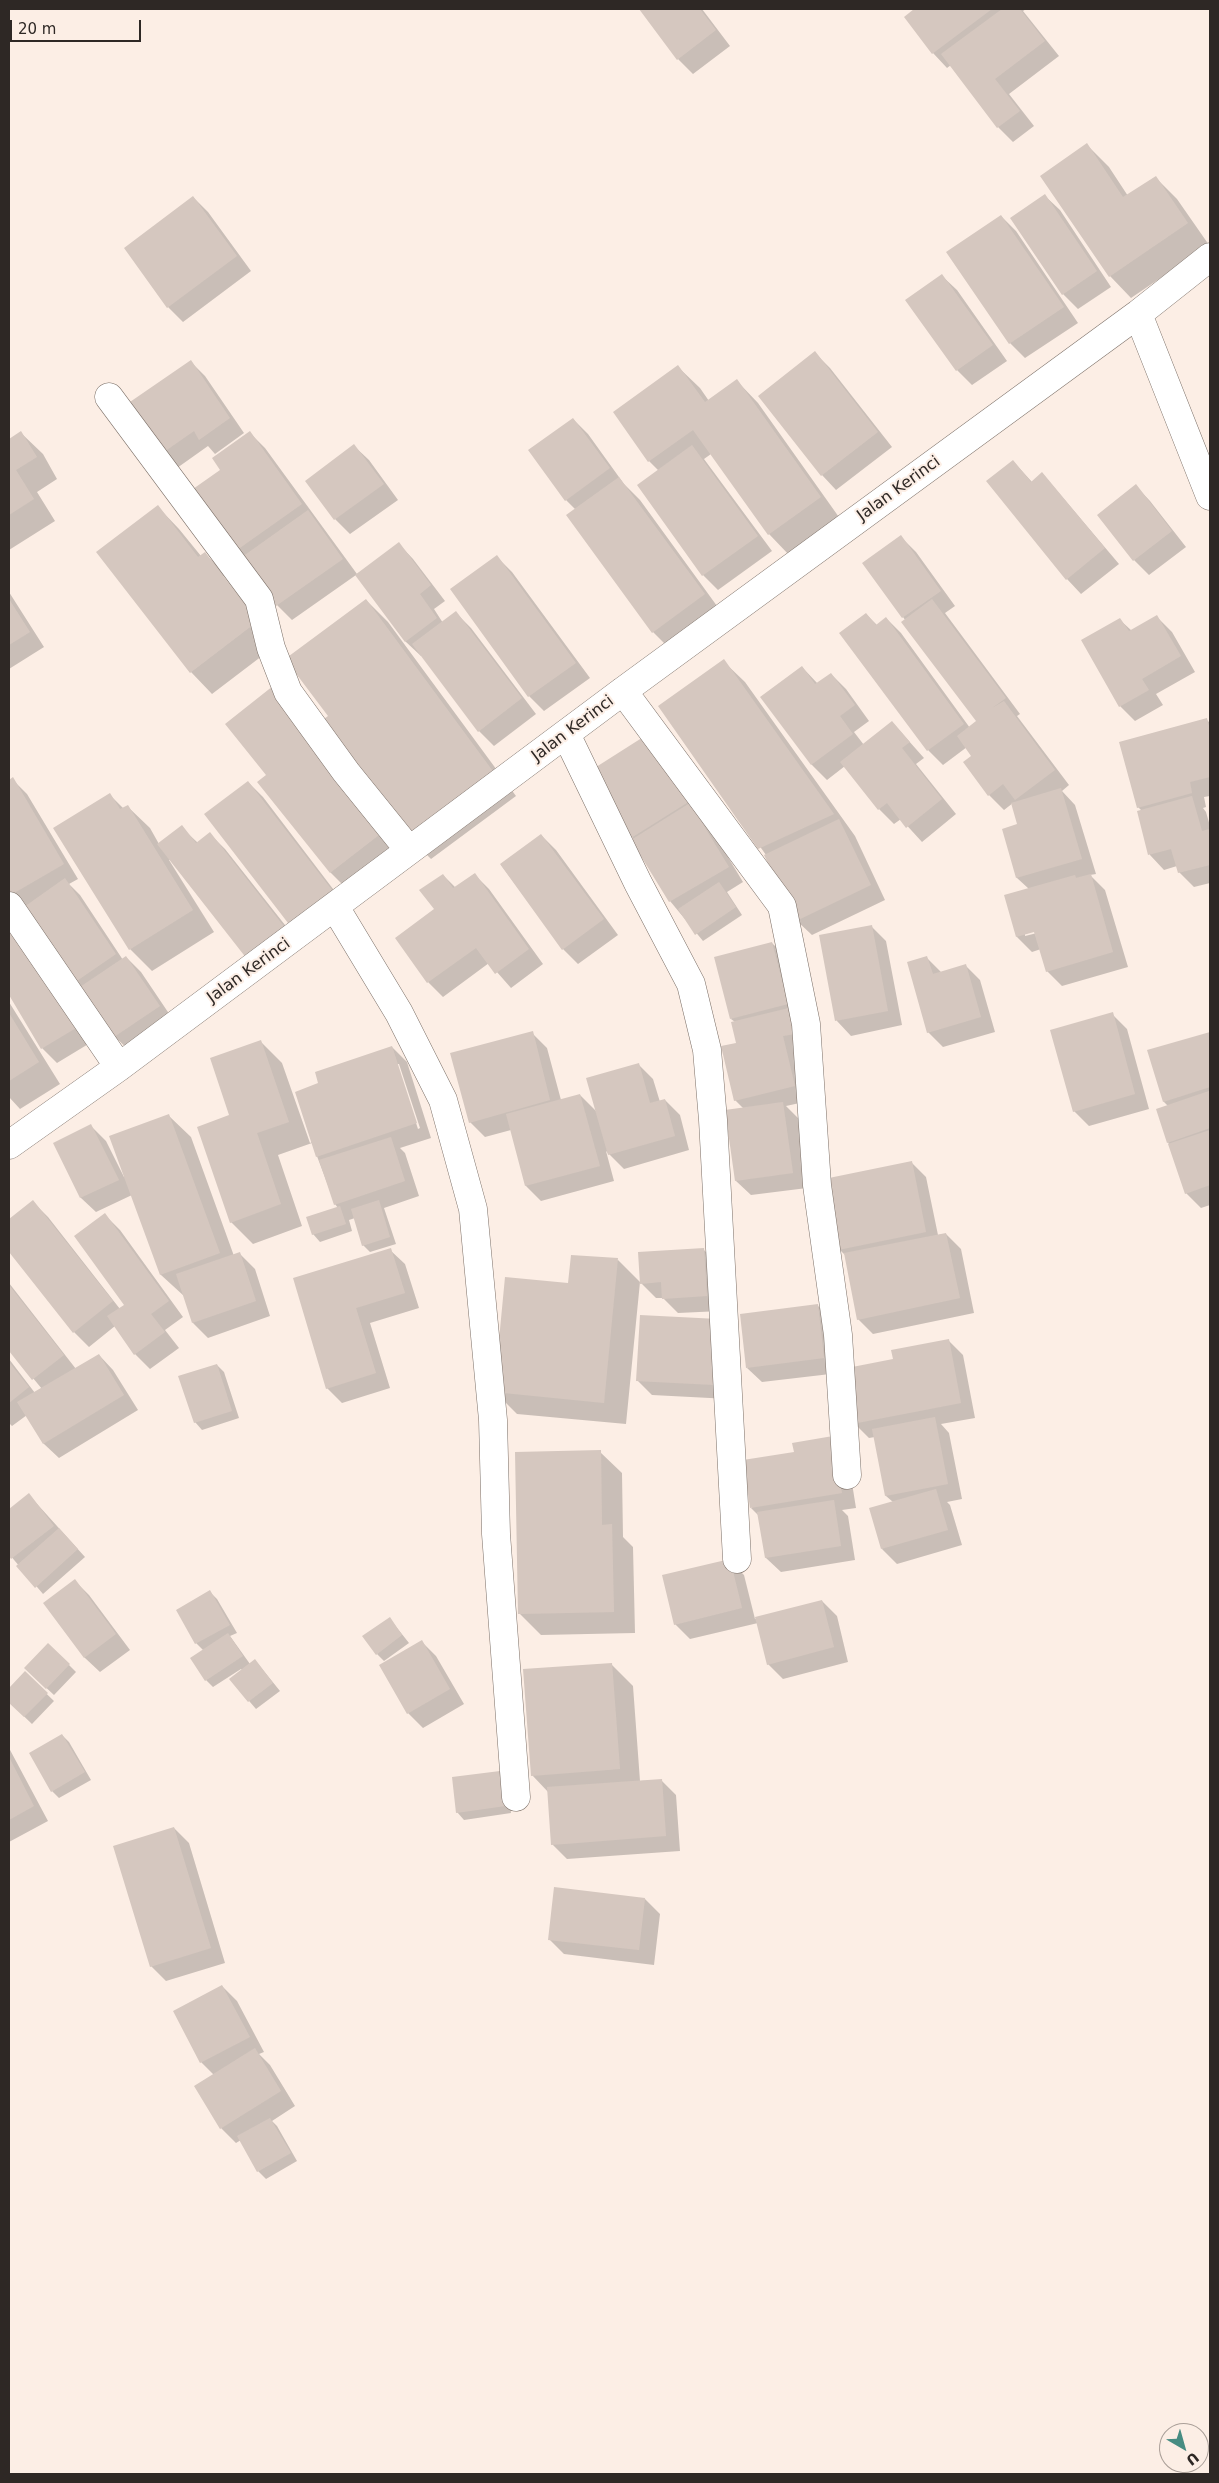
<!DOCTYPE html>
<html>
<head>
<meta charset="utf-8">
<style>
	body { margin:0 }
	#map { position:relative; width:1219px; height:2483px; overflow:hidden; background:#fceee5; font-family:"DejaVu Sans",sans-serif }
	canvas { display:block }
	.frame { position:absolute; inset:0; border:10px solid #2e2825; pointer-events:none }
	.north { position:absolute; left:1159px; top:2423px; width:50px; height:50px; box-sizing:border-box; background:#fceee5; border:1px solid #aa9f98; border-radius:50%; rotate:142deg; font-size:14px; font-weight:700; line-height:20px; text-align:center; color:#2e2825 }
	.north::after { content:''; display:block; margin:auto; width:18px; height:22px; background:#478c82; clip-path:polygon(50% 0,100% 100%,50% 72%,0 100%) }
	.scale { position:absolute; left:10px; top:20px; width:131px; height:22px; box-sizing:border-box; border:2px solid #2e2825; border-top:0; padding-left:6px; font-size:15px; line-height:18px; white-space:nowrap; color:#2e2825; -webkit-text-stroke:4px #fceee5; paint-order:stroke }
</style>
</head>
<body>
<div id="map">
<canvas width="1219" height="2483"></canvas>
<div class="frame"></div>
<div class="north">U</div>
<div class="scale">20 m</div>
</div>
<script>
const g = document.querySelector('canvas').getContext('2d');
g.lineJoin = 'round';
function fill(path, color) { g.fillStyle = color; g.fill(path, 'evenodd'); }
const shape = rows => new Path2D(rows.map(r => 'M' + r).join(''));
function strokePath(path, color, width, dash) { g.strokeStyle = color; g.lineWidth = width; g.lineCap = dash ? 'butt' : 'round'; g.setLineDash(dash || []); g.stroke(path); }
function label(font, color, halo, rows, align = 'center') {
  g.font = font + ' "DejaVu Sans",sans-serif'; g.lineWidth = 4; g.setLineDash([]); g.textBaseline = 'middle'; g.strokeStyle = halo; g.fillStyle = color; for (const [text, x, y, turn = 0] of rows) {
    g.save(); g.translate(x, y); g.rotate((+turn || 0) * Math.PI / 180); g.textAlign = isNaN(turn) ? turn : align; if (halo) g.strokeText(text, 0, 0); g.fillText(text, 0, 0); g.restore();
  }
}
const shadow = shape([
	[640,9,702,9,730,46,693,74,678,59],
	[916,9,1026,9,1023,11,1059,56,1009,94,1034,126,1013,142,998,127,951,65,947,68,933,53,905,17],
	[1087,145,1109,167,1128,196,1155,177,1177,199,1209,245,1131,298,1110,276],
	[1045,196,1060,210,1111,287,1078,309,1063,294],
	[193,197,208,212,251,271,183,322,168,307],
	[1001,216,1016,231,1078,323,1025,358,1010,343],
	[942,276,957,290,1007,361,972,385,957,370,907,300],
	[815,353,830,368,892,447,836,490,822,475],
	[190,361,205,376,244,433,215,454,208,446,177,468,162,453],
	[678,367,700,388,709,401,737,381,758,403,841,520,790,556,769,534,711,454,704,459,772,551,718,590,703,575,659,471,649,461,615,412],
	[573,419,588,434,624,484,640,500,725,617,675,654,653,632,576,510,566,500],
	[21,433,43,454,57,479,37,492,55,521,9,550,9,440],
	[250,433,265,448,357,574,399,544,413,559,445,601,434,609,443,623,456,613,471,628,536,714,494,746,479,731,422,655,421,656,406,642,356,575,292,620,277,605,238,549,222,470],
	[354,446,369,460,398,500,350,534,335,519,306,481],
	[1013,461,1032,482,1042,473,1119,564,1081,594,1067,579],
	[1136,486,1150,501,1186,547,1149,575,1134,560,1099,515],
	[158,507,179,529,201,556,205,554,227,575,279,643,212,694,191,672],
	[222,576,225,576,263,625,261,626],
	[901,537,916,552,955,606,945,613,1020,714,1017,716,1069,785,1062,791,1075,805,1096,874,1090,875,1105,890,1128,967,1062,986,1047,971,1041,949,1032,952,1017,937,1005,896,1029,889,1017,878,1003,830,1018,825,1013,803,1004,810,989,795,965,763,973,756,967,747,943,765,928,750,866,614,877,625,886,618,901,633,970,728,978,722,903,617],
	[1040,929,1041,932,1025,936,1025,934],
	[497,557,512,572,590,678,544,711,529,696,452,590],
	[9,592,44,647,9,669],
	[366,600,388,622,516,796,431,859,410,838,329,716],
	[1157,617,1172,632,1195,672,1156,694,1163,705,1135,721,1120,706,1120,620,1132,631],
	[723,661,745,682,855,836,885,900,812,935,797,921,766,855,660,706],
	[802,667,818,684,831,674,846,689,869,721,854,732,864,745,892,722,924,758,916,764,956,814,922,842,901,819,894,824,879,809,845,766,827,780,812,765,762,697],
	[295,710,400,857,352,894,331,873,259,782,267,775],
	[1207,720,1210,723,1210,796,1204,797,1206,807,1203,808,1206,812,1210,826,1210,883,1194,887,1179,872,1177,866,1164,870,1150,855,1138,812,1142,811,1138,807],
	[648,736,705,819,743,882,727,892,742,915,703,941,670,901,632,837],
	[12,779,27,794,78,879,69,884,80,895,123,960,126,957,141,972,174,1021,130,1051,115,1037,89,997,9,893,9,781],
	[248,782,263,797,346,906,304,938,289,923,206,814],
	[110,795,124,809,128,807,150,828,159,844,181,827,198,843,210,834,225,849,300,944,171,859,169,860,214,932,152,971,130,949],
	[541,835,556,850,618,935,578,964,563,949,501,865],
	[474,874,489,889,543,964,511,988,489,963,443,997,428,982,435,910,443,875,456,888],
	[9,916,90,1043,57,1063,42,1048,9,993],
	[871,926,886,941,902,1025,851,1036,837,1021,820,936],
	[772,943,787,958,809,1101,786,1106,798,1118,807,1188,751,1195,736,1181,744,1109,735,1100,737,1044,735,1022,731,1019],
	[927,958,942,973,965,965,980,980,995,1032,943,1047,928,1032],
	[9,1002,60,1084,20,1109,9,1097],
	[1112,1014,1127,1029,1149,1109,1089,1126,1074,1111],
	[532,1033,547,1048,561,1100,580,1095,597,1112,638,1064,653,1079,660,1102,665,1100,680,1115,689,1150,624,1169,606,1151,614,1181,541,1201,526,1186,511,1130,485,1137,470,1122],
	[1210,1033,1210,1205,1201,1208,1186,1193,1168,1142,1168,1106,1164,1102,1148,1051],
	[260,1041,282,1063,310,1143,312,1142,320,1084,392,1047,407,1062,431,1138,400,1148,405,1153,419,1196,384,1208,396,1244,370,1252,363,1245,355,1218,349,1220,352,1231,320,1242,313,1234,338,1208,335,1204,312,1143,278,1155,302,1226,253,1244,231,1222,231,1116],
	[397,1064,399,1064,420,1128,418,1129],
	[169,1116,191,1137,234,1256,240,1254,255,1269,270,1316,208,1338,193,1323,184,1296,161,1275,132,1195,96,1212,81,1198,55,1144,91,1126,106,1141,124,1177],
	[911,1162,926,1177,938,1235,946,1234,961,1249,974,1313,873,1334,858,1319,846,1256,839,1249],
	[33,1202,48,1217,120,1309,125,1305,105,1215,120,1230,183,1317,165,1330,179,1348,150,1369,135,1354,115,1326,89,1347,74,1332,9,1250,9,1221],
	[703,1249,718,1264,721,1311,678,1313,663,1298,656,1298,640,1282,626,1424,517,1414,495,1392,569,1284,618,1260,641,1283],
	[390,1250,405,1264,419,1308,370,1323,390,1388,342,1403,327,1388,294,1279],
	[9,1283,76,1369,99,1355,113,1370,138,1410,59,1458,44,1444,27,1415,12,1426,9,1423,9,1359,35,1393,42,1389,9,1349],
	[818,1306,833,1320,839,1373,762,1382,747,1368],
	[718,1320,729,1399,652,1395,637,1380],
	[948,1340,963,1355,975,1418,941,1424,949,1433,962,1499,947,1502,950,1505,962,1545,897,1564,882,1549,893,1502,886,1496,875,1437,869,1438,854,1423,894,1360],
	[217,1365,224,1372,239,1418,202,1430,195,1422],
	[600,1452,622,1473,623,1537,633,1547,635,1633,541,1635,519,1613],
	[847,1452,856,1508,842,1510,848,1516,855,1560,781,1572,766,1558,759,1516,751,1508],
	[29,1495,85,1557,43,1594,9,1554,9,1510],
	[729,1560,744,1575,755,1619,822,1601,837,1616,848,1662,783,1679,768,1664,758,1623,690,1639,675,1624],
	[75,1581,89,1595,130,1650,100,1672,85,1658,44,1603],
	[210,1592,217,1599,237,1633,230,1636,250,1664,255,1660,280,1691,256,1709,231,1680,242,1670,241,1669,213,1687,206,1680,204,1651,196,1643,177,1610],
	[390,1619,409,1643,384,1661,377,1654],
	[421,1641,436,1656,464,1704,423,1728,408,1713],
	[48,1644,76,1672,54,1695,25,1668],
	[611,1664,633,1686,640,1781,661,1780,676,1795,680,1851,567,1859,552,1844,549,1793,532,1775],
	[25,1673,54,1701,32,1724,9,1702,9,1690],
	[62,1735,69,1742,91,1780,59,1798,52,1791],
	[9,1748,48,1821,9,1842],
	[499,1772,507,1779,511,1813,464,1820,457,1812],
	[174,1828,189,1843,225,1963,166,1981,151,1966],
	[645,1899,660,1914,654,1965,564,1954,549,1939],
	[222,1986,237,2001,264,2052,259,2054,270,2065,295,2106,272,2121,277,2126,297,2161,266,2179,258,2171,241,2140,236,2143,221,2128,196,2086,214,2075,201,2062]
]);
const building = shape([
	[639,9,700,9,716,30,677,60],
	[914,9,992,9,932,54,904,17],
	[1002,9,1020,9,1045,41,995,79,1020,111,997,128,941,54],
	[1087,143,1123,197,1156,176,1188,223,1109,277,1040,176],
	[1045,194,1097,271,1062,295,1010,218],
	[193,196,237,256,167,308,124,248],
	[1001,215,1064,307,1009,344,946,252],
	[942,274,993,345,956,371,905,300],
	[815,351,878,432,821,476,758,396],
	[191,360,230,418,199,440,194,431,161,454,127,404],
	[678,365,705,402,737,379,821,497,768,535,693,430,648,462,613,412],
	[573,418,610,468,565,501,528,450],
	[21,431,37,457,16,470,34,499,9,515,9,439],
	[250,431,302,504,237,550,193,489,220,470,212,458],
	[354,444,384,484,334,520,305,481],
	[692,445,758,536,702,576,637,485],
	[1013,460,1031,482,1042,472,1105,548,1066,580,986,481],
	[619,477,705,594,652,633,566,515],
	[1136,484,1172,531,1133,561,1097,515],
	[158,505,198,557,205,552,258,621,190,673,96,552],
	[308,510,343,559,276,606,242,557],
	[901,535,941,591,902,618,862,563],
	[399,542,431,585,420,594,437,618,405,642,355,575],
	[497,555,576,663,528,697,450,589],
	[9,599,30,632,9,645],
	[366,599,495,774,409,838,321,721,328,716,285,659],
	[932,599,1006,698,992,708,1004,701,1055,770,1015,800,1003,784,988,796,963,762,971,756,957,736,976,721,901,622],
	[456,611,522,698,478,732,412,644],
	[866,613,876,625,886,617,964,724,927,751,839,633],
	[1157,615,1181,656,1142,679,1149,690,1119,707,1081,640,1120,618,1129,631],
	[724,659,834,814,758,849,658,706],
	[802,666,815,684,831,673,855,705,840,716,853,734,811,765,760,697],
	[273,686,322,747,314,753,379,835,330,873,257,782,266,775,225,724],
	[1207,718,1210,730,1210,777,1190,782,1192,793,1137,808,1119,742],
	[892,721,910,742,902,748,942,799,906,828,887,803,878,810,840,762],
	[648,734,690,801,631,838,593,769],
	[13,777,64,864,9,896,9,780],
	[248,781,332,890,288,923,204,814],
	[1061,788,1082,859,1016,878,1002,829,1017,824,1011,803],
	[110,793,120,809,128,805,193,910,129,950,53,828],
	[1192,796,1202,831,1210,829,1210,865,1178,873,1171,849,1148,855,1137,811],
	[690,803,729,867,669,902,631,840],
	[839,819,871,885,796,921,764,855],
	[182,825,196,843,210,832,286,929,247,959,157,844],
	[541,834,604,919,562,950,500,864],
	[475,873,529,949,495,974,476,948,427,983,395,938,434,909,419,890,443,874,453,888],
	[1091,874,1113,952,1046,972,1034,932,1016,937,1004,895,1075,875,1076,878],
	[65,878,116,954,68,987,17,912],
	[719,882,736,907,695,935,678,909],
	[9,917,76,1028,41,1049,9,995],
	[872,925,888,1011,835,1021,819,935],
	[772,942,788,1004,730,1019,714,957],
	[126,956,160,1006,114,1037,80,987],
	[927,956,933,974,966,964,981,1017,927,1033,907,962],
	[789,1008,795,1034,783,1036,795,1086,734,1101,721,1046,736,1043,731,1022],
	[1113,1012,1135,1094,1073,1112,1050,1030],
	[9,1013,39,1062,9,1081],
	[533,1031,550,1100,469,1123,450,1053],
	[1210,1032,1210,1087,1163,1102,1147,1050],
	[261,1040,289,1122,257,1133,281,1204,230,1223,197,1127,229,1115,210,1058],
	[392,1046,417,1123,316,1157,295,1092,318,1083,315,1072],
	[639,1063,650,1103,665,1099,675,1136,608,1155,586,1078],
	[1209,1091,1210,1128,1167,1143,1156,1109],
	[580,1094,600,1166,525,1186,506,1114],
	[783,1102,793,1173,735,1181,725,1110],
	[169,1114,220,1253,160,1275,109,1136],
	[91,1124,119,1180,80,1198,53,1143],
	[1210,1130,1210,1185,1185,1194,1168,1144],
	[391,1137,405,1181,334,1205,319,1160],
	[912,1161,926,1232,838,1250,824,1179],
	[33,1200,113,1301,73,1333,9,1252,9,1219],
	[379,1200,390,1237,362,1246,351,1209],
	[340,1206,346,1224,312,1235,306,1217],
	[105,1213,169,1301,151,1314,165,1332,134,1355,107,1316,124,1305,74,1236],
	[946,1233,960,1298,857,1320,844,1253],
	[391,1248,405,1293,356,1308,376,1373,326,1389,293,1278],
	[704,1248,707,1296,662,1299,661,1282,640,1284,638,1252],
	[240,1252,256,1301,192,1323,176,1274],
	[571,1255,618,1258,604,1403,494,1392,505,1277,568,1283],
	[9,1285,64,1355,32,1380,9,1351],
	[818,1304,824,1358,746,1368,740,1314],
	[640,1315,718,1319,715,1385,636,1381],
	[949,1339,961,1403,852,1424,842,1369,893,1359,891,1350],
	[99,1354,124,1395,43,1444,17,1402],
	[9,1362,29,1387,9,1403],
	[217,1364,232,1411,194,1423,178,1376],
	[935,1417,948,1484,885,1496,872,1429],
	[833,1436,842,1493,750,1508,743,1460,794,1452,792,1443],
	[601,1450,602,1525,612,1524,614,1612,518,1614,515,1452],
	[936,1489,948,1530,881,1549,869,1508],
	[29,1493,54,1526,11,1559,9,1556,9,1509],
	[834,1500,841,1546,765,1558,757,1512],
	[59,1528,78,1549,35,1588,16,1566],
	[730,1559,742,1608,674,1625,662,1575],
	[75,1579,116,1634,84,1658,43,1603],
	[210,1590,230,1625,195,1644,176,1610],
	[822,1600,834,1647,767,1665,755,1617],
	[390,1617,402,1635,376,1655,362,1636],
	[228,1633,243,1656,205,1681,190,1658],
	[422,1640,450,1689,407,1714,379,1665],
	[48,1643,70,1664,46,1689,24,1668],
	[255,1659,273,1683,248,1702,229,1679],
	[612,1663,620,1769,531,1776,523,1669],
	[25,1671,48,1693,24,1717,9,1703,9,1688],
	[62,1734,85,1772,51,1792,29,1753],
	[9,1757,34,1806,9,1820],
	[500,1771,505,1806,456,1813,452,1777],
	[662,1779,666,1836,551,1845,547,1787],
	[174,1827,211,1948,150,1967,113,1846],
	[554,1887,645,1898,639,1950,548,1940],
	[222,1985,250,2037,200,2063,173,2011],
	[255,2048,281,2091,220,2129,194,2086],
	[270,2118,291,2153,257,2172,237,2136]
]);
const street = shape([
	[1138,314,1210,496],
	[109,397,259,599,271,648,288,692,346,772,409,850],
	[623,691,782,906,806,1024,817,1185,838,1335,847,1475],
	[566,734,638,883,691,984,707,1050,713,1120,737,1559],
	[9,906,119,1067],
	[335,907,399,1013,443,1100,473,1209,493,1420,496,1534,516,1797],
	[9,1145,119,1067,623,691,1138,314,1210,257]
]);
const streetNames = [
	["Jalan Kerinci",899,489,-36],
	["Jalan Kerinci",573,729,-37],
	["Jalan Kerinci",249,971,-36]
];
fill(shadow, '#0003');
fill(building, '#d5c7bf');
strokePath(street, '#7b6f67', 29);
strokePath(street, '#fff', 28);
label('16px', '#2e2825', '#fceee5', streetNames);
</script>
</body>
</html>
